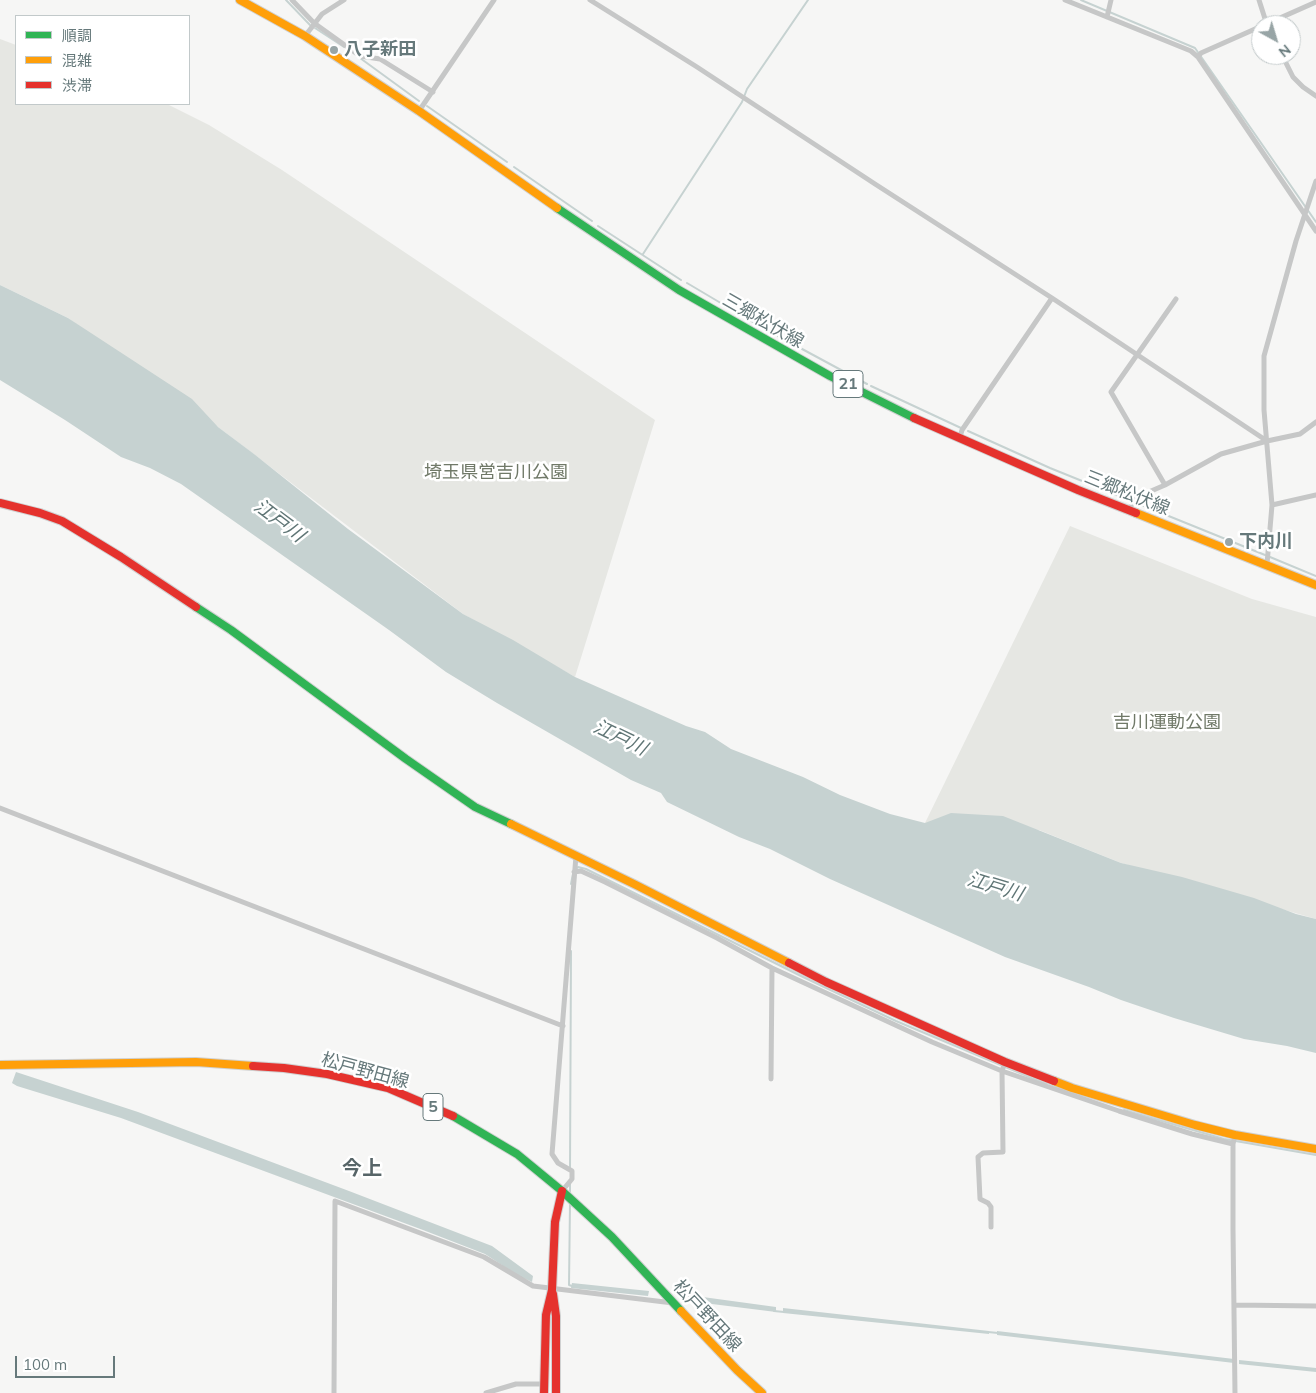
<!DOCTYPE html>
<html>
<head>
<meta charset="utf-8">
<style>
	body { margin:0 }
	#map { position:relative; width:1316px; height:1393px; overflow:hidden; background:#f6f6f5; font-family:Mulish,"Noto Sans JP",sans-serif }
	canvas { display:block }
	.legend { position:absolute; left:15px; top:15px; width:175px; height:90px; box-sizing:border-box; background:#fff; border:1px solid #c2c9ca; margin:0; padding:6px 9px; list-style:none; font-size:15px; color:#66797b }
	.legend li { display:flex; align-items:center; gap:10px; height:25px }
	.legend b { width:25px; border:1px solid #c2c9ca }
	.north { position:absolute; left:1251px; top:15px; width:50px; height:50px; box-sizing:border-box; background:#fff; border:1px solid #c2c9ca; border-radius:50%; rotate:141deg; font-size:14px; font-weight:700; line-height:20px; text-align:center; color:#66797b }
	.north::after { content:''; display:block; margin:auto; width:18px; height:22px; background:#98a5a6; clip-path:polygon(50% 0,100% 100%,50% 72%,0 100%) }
	.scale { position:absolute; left:15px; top:1356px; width:100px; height:22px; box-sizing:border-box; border:2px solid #66797b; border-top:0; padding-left:6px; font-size:15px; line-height:18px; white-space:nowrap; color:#66797b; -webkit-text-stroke:4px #fff; paint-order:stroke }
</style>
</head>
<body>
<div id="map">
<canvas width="1316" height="1393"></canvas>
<ul class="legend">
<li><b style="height:6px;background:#30b455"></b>順調</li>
<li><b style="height:6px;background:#ff9f0a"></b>混雑</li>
<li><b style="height:6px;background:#e5322d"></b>渋滞</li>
</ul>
<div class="north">N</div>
<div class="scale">100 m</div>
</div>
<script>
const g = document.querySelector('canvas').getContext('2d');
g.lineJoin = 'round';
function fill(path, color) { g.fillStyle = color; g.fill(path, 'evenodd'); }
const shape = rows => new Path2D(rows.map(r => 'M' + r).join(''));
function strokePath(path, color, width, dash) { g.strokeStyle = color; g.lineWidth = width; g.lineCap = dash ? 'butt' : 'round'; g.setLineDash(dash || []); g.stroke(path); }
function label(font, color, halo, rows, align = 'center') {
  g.font = font + ' Mulish,"Noto Sans JP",sans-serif'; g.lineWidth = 5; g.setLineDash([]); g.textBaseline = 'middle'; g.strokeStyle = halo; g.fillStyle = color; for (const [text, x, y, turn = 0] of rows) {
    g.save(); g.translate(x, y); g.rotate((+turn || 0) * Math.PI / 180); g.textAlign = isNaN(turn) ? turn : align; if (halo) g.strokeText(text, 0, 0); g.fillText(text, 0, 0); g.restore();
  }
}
const green = shape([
	[0,39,16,45,16,104,167,104,209,125,282,170,655,420,575,677,463,614,218,427,68,318,0,285],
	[1070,526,1252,599,1316,617,1316,919,1121,863,1039,830,925,823]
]);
const water = shape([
	[0,285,68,318,192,399,218,427,254,454,348,529,463,614,513,640,575,677,686,726,705,732,731,749,803,777,840,795,890,814,925,823,951,813,1003,816,1121,863,1182,877,1254,898,1296,914,1316,919,1316,1053,1287,1046,1244,1039,1174,1018,1121,1000,1089,987,1005,957,830,879,770,849,739,837,667,802,661,793,631,780,497,703,446,672,389,630,181,484,150,468,121,457,65,420,0,380],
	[16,1072,138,1112,349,1191,492,1246,533,1276,532,1282,517,1275,485,1254,423,1230,121,1118,17,1086,12,1083],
	[572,1283,649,1291,648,1296,571,1288],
	[688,1295,776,1307,776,1312,688,1301],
	[783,1308,989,1331,989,1334,783,1313],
	[997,1331,1234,1359,1234,1363,997,1335],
	[1239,1360,1316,1368,1316,1372,1239,1364]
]);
const stream = shape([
	[286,0,310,25],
	[1081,0,1195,48,1316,222],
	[315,28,344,47],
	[360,58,419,101],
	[427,106,507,162],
	[514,167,592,221],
	[598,226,681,280],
	[643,254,742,102,747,89,808,0],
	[687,283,773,334],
	[778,336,867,384],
	[871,386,961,428],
	[968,431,1050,468,1265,555],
	[1270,557,1316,576],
	[577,868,578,867,586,869,801,976,896,1021,1046,1084],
	[571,884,573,874],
	[1124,1110,1224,1139,1316,1155],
	[570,1169,571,951],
	[570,1194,570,1183],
	[570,1203,569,1285,572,1286],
	[774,1311,784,1312],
	[988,1332,998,1333]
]);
const street = shape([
	[292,0,314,23,360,56,380,59,433,92],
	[590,0,697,67,875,184,1052,298,1267,441],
	[1065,0,1191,51,1198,57,1316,231],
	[1259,0,1267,25],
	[1107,17,1111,0],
	[305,36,322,14,344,0],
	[1282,55,1293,77,1303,87,1316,96],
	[1198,57,1201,53,1316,2],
	[419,111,494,0],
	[960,437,962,430,1052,298],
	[1165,485,1111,392,1176,299],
	[1272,505,1316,495],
	[1129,510,1135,498,1165,485,1221,454,1267,441,1300,434,1316,422],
	[1267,564,1272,505,1264,410,1264,356,1296,241,1316,181],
	[0,808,563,1026],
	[574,872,581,871,605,882,717,938,772,968,932,1042,1002,1071,1119,1111,1192,1134,1233,1144],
	[771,1079,772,968],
	[1235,1135,1233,1144,1233,1229,1235,1393],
	[562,1191,572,1179,572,1171,558,1163,552,1154,576,856],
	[991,1227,991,1207,988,1203,980,1199,978,1157,983,1153,1003,1152,1002,1071,1005,1062],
	[1235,1305,1316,1306],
	[334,1393,335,1201,484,1257,533,1286,673,1303],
	[486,1393,516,1384,544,1384]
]);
const fast = shape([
	[557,208,679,290,830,376,914,418],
	[196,607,231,630,406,759,475,807,511,824],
	[453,1116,517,1154,562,1191,612,1237,681,1311]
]);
const slow = shape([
	[240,0,305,36,419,111,557,208],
	[1136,513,1316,585],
	[511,824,636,885,789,963],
	[0,1065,196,1062,253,1066],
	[1054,1081,1072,1088,1195,1125,1235,1135,1316,1149],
	[681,1311,737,1370,762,1393]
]);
const jam = shape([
	[914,418,1078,490,1136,513],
	[0,503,40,513,62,521,121,557,196,607],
	[789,963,826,982,1005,1062,1054,1081],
	[253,1066,284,1068,327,1074,388,1088,453,1116],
	[553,1294,556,1316,556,1393],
	[544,1393,546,1315,552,1290,555,1222,562,1191]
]);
const markers = [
	[334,50,5,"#98a5a6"],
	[1229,542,5,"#98a5a6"]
];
const shields = [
	[848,384,30],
	[433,1107,20]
];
const shieldNames = [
	["21",848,384],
	["5",433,1107]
];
const poiNames = [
	["八子新田",344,50],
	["下内川",1239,542]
];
const streetNames = [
	["三郷松伏線",763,321,30],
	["三郷松伏線",1127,493,22],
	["松戸野田線",365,1071,15],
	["松戸野田線",707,1316,47]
];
const parkNames = [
	["埼玉県営吉川公園",496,473],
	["吉川運動公園",1167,723]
];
const waterNames = [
	["江戸川",279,521,37],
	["江戸川",620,738,26],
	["江戸川",995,887,17]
];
const quarterNames = [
	["今上",362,1169]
];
fill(green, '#e6e7e3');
fill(water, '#c6d2d1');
strokePath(stream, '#c6d2d1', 2);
strokePath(fast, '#d0d1d1', 10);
strokePath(slow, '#d0d1d1', 10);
strokePath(jam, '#d0d1d1', 10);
strokePath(street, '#c6c7c7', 5);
strokePath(fast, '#30b455', 8);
strokePath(slow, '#ff9f0a', 8);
strokePath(jam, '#e5322d', 8);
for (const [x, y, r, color] of markers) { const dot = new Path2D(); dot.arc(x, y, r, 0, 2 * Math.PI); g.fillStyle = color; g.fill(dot); strokePath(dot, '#fff', 2); }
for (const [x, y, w] of shields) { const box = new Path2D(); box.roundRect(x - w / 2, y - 13.5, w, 27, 4); g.fillStyle = '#fff'; g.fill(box); strokePath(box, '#66797b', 1); }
label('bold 16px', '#66797b', null, shieldNames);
label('bold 18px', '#66797b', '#fff', poiNames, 'left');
label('18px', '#66797b', '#fff', streetNames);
label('18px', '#707968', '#fff', parkNames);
label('italic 19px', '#607676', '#fff', waterNames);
label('bold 20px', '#576568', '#fff', quarterNames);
</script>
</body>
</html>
